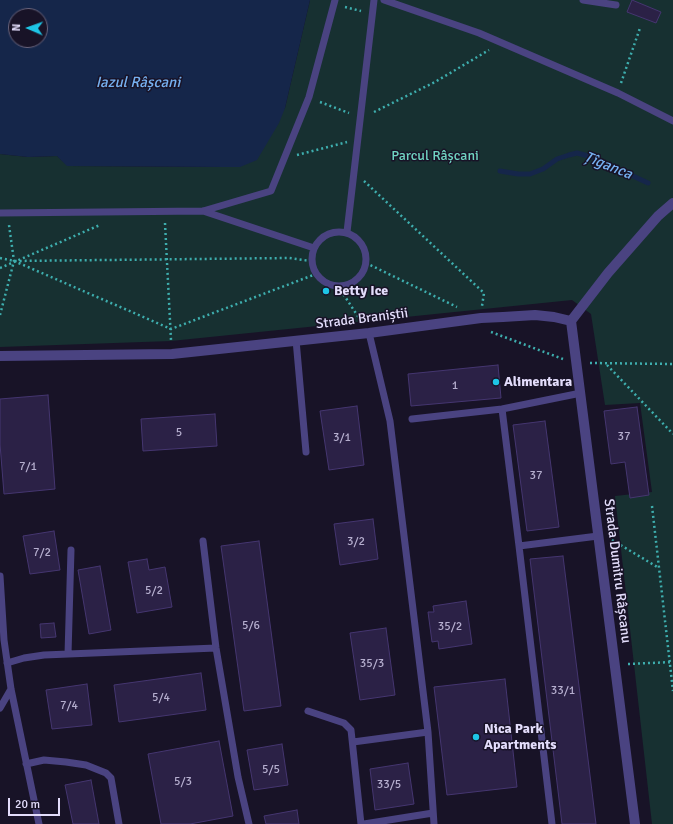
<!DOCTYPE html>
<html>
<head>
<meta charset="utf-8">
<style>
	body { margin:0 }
	#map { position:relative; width:673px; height:824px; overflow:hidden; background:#181327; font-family:Signika,sans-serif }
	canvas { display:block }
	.north { position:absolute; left:8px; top:8px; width:40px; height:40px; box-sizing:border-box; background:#181327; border:1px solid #69647c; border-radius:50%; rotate:272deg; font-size:11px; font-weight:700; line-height:16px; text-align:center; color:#e3ddfb }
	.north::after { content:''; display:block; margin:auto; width:14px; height:18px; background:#1ec5e6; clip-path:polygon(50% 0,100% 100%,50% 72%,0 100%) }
	.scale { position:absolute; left:8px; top:798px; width:52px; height:18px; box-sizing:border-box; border:2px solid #e3ddfb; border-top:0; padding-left:5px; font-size:12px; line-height:14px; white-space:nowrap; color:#e3ddfb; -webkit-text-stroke:3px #181327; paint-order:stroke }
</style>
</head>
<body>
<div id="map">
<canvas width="673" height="824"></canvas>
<div class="north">N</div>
<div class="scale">20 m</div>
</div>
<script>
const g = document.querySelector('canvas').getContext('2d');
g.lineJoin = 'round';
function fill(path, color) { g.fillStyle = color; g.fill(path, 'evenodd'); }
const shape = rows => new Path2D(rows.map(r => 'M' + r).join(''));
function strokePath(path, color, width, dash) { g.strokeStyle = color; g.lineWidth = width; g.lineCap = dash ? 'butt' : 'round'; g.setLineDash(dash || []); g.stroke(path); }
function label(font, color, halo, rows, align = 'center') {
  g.font = font + ' Signika,sans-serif'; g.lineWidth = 3; g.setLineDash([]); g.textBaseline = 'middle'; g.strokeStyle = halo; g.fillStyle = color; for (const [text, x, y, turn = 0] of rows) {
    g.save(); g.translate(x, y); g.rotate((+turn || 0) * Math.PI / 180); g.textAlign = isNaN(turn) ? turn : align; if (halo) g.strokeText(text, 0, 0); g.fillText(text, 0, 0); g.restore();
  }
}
const green = shape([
	[310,0,673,0,673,824,652,824,615,496,652,492,640,403,605,405,591,314,572,300,171,341,0,347,0,154,28,157,57,156,68,166,221,167,285,108]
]);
const water = shape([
	[0,0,310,0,285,108,279,123,257,160,240,167,221,167,67,166,57,156,28,157,0,154],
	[16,16,40,16,40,40,16,40]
]);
const stream = shape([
	[500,171,518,174,530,174,543,169,557,159,569,155,577,153,592,157,648,183]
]);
const building = shape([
	[632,0,661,12,656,23,627,12,632,0],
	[498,365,501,398,411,406,408,374,498,365],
	[48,395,55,489,4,494,0,444,0,399,48,395],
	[357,406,364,465,329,470,320,411,357,406],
	[637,407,649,495,630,498,625,462,611,464,604,411,637,407],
	[215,414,217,446,143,451,141,419,215,414],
	[545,421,559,527,527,531,513,425,545,421],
	[373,519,378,559,340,565,334,524,373,519],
	[54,531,60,570,30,574,23,536,54,531],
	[259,541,281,706,244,711,221,546,259,541],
	[563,556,596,824,562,824,530,559,563,556],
	[147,559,149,570,165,567,172,607,137,613,128,562,147,559],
	[100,566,111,630,89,634,78,570,100,566],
	[466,601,472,644,439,649,438,641,432,642,428,612,434,612,433,606,466,601],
	[54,623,56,637,41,638,40,624,54,623],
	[386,628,395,695,360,700,350,633,386,628],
	[201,673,206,710,119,722,114,685,201,673],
	[505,679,517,787,447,795,434,687,505,679],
	[87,684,92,725,52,729,46,690,87,684],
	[219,741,233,816,190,824,161,824,148,754,219,741],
	[282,744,288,785,254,790,247,750,282,744],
	[408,763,414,804,375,810,370,769,408,763],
	[91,780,99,824,73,824,65,785,91,780],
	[297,810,299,824,266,824,264,816,297,810]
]);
const path = shape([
	[345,7,361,11],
	[621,83,640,28],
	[320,102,349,113],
	[374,112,435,82,489,50],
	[297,155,347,142],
	[364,181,484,293,482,306],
	[165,223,171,340],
	[0,258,14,261,289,258,311,261],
	[14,261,171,329,316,274],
	[366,263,457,307],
	[0,268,100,225],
	[338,286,361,321],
	[0,315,14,261,9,225],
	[491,332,563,359],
	[590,363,673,364],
	[607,365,673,434],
	[652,506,673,691],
	[612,540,659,568],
	[628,664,673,662]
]);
const lane = shape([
	[384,0,479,33,618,93,673,121],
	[583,0,616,5],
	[203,211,314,248],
	[0,213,203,211,271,191,309,97,335,0],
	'312 259a27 27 0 1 1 54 0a27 27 0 1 1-54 0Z',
	[347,232,374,0],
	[369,333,390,421,428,732,434,824],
	[296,340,306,452],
	[502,409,519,546,598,536],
	[412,419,502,409,581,393],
	[203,541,216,648,238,777,249,824],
	[519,546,552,824],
	[0,576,4,640,11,689,39,824],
	[68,654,71,550],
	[7,663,24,658,44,655,216,648],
	[0,708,11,689],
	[308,711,344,723,351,730,361,824],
	[353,742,428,732],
	[26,764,44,760,66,762,86,765,106,773,111,778,119,824],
	[364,824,433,813]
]);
const street = shape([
	[571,321,635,824],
	[571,321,608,273,658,216,673,203],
	[0,356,172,354,369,333,481,318,503,317,535,315,554,317,571,321]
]);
const markers = [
	[326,291,4,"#1ec5e6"],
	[496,382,4,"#1ec5e6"],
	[476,737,4,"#1ec5e6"]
];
const numberNames = [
	["1",455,386],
	["5",179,433],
	["37",624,437],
	["3/1",342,438],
	["7/1",28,467],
	["37",536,476],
	["3/2",356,542],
	["7/2",42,553],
	["5/2",154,591],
	["5/6",251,626],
	["35/2",450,627],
	["35/3",372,664],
	["33/1",563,691],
	["5/4",161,698],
	["7/4",69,706],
	["5/5",271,770],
	["5/3",183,782],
	["33/5",389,785]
];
const parkNames = [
	["Parcul Râșcani",435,156]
];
const poiNames = [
	["Betty Ice",334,291],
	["Alimentara",504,382],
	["Nica Park",484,729],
	["Apartments",484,745]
];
const streetNames = [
	["Strada Braniștii",362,319,-7],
	["Strada Dumitru Râșcanu",617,571,83]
];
const waterNames = [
	["Iazul Râșcani",138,83],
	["Țîganca",608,166,22]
];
fill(green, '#173031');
fill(water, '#15264a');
strokePath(stream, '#15264a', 5);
fill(building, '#2b2146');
strokePath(building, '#453670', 1);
strokePath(path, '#3eaeae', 2.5, [2, 3]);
strokePath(lane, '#4a4381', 7);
strokePath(street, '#4a4381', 10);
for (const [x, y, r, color] of markers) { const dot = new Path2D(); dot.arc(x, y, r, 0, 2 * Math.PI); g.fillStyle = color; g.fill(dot); strokePath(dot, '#181327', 1.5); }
label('12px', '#b5aece', null, numberNames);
label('14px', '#70d4c2', '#181327', parkNames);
label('bold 14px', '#e3ddfb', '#181327', poiNames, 'left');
label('14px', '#e3ddfb', '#181327', streetNames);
label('italic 15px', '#76b0f0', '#181327', waterNames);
</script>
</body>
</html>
